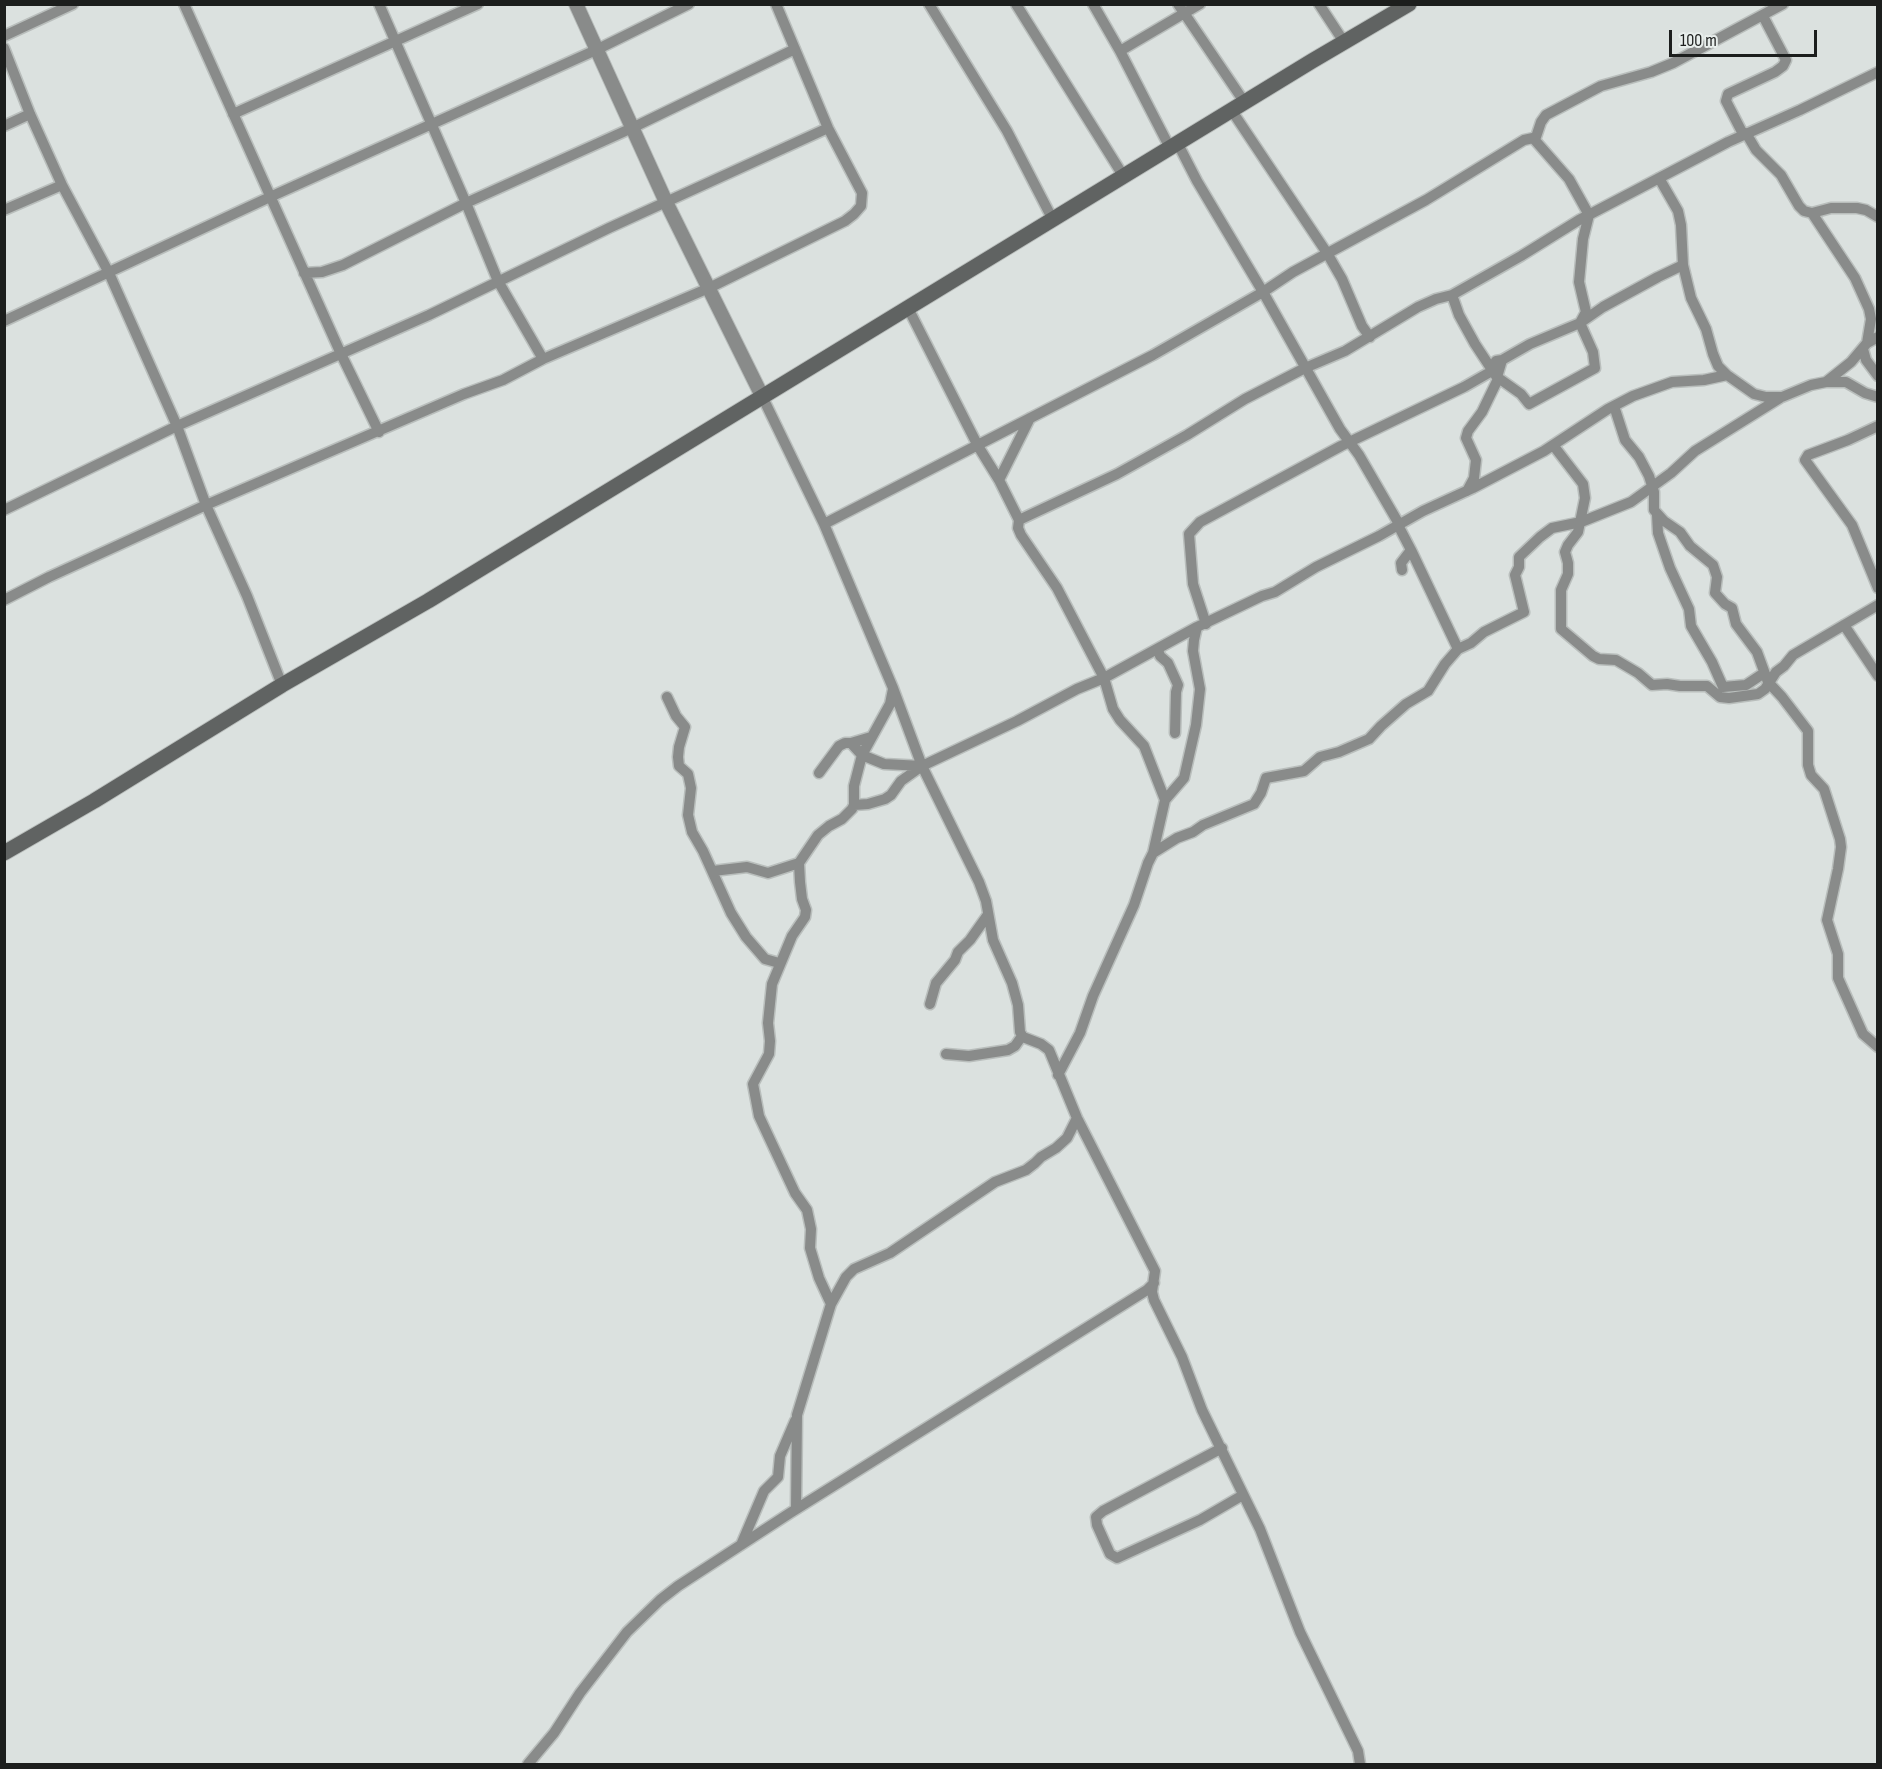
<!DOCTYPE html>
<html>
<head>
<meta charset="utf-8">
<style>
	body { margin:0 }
	#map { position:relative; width:1882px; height:1769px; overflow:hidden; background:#dbe1df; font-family:"Sofia Sans Condensed",sans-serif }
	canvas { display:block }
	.frame { position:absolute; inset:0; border:6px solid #1c1e1d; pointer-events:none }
	.scale { position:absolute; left:1669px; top:30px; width:148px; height:27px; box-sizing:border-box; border:3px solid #1c1e1d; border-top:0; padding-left:8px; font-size:18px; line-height:21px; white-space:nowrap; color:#1c1e1d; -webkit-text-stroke:4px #e8eeec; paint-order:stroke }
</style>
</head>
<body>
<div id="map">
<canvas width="1882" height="1769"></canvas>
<div class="frame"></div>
<div class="scale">100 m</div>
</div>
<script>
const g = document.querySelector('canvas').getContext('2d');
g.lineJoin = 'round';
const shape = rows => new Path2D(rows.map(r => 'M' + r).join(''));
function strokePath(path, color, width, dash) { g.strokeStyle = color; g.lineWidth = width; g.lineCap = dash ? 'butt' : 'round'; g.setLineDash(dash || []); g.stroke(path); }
const minor = shape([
	[184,4,341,354,379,432],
	[379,4,466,203,498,281,543,359],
	[929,4,1007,131,1053,220],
	[1016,4,1124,177],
	[1093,4,1120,51,1170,148],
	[1178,4,1245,103],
	[1319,4,1344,42],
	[4,36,73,4],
	[4,48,30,114,62,185,109,273,177,426,206,505,247,596,282,685],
	[1120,51,1200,4],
	[1232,111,1327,253,1342,279,1362,326,1370,337],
	[233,114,478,4],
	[4,126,30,114],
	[1746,133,1756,150,1781,175,1799,206,1804,211,1812,213,1855,278,1869,309,1871,319,1867,343],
	[1743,134,1726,101,1728,94,1775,72,1783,66,1786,60,1763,16],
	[1535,140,1541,122,1546,115,1601,86,1651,72,1673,63,1783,4],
	[1178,144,1197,181,1263,292,1340,429,1359,455,1399,524],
	[1659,178,1678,211,1681,225,1683,265,1691,298,1706,329,1713,354,1718,366,1727,375],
	[4,210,62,185],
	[1812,213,1831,208,1857,208,1866,210,1878,217],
	[304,273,322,272,343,265,466,203,632,128,795,49],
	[1452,295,1459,315,1475,344,1498,379,1482,412,1468,431,1466,438,1476,460,1474,478,1467,491],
	[908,308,978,446,999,480,1019,520,1018,528,1021,535,1057,588,1104,678,1113,709,1120,720,1144,746,1165,800,1153,853,1148,863,1134,905,1093,996,1080,1033,1058,1075],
	[4,321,270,197,596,50,689,4],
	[1863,349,1866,360,1878,376],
	[1496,361,1502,360,1530,344,1580,323,1603,307,1658,277,1683,265],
	[1826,382,1846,382,1865,393,1878,397],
	[762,396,824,524,893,688,922,766,979,882,986,901,993,940,1012,983,1018,1005,1020,1032,1023,1037,1041,1044,1049,1050,1077,1118,1155,1271,1152,1292,1154,1300,1182,1357,1202,1410,1260,1529,1300,1632,1358,1751,1360,1764],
	[1614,406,1625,440,1639,457,1649,476,1654,492,1654,510,1664,521,1680,532,1690,546,1713,565,1717,577,1715,593,1725,604,1732,608,1736,624,1757,652,1768,682,1782,697,1808,731,1808,765,1811,775,1824,789,1840,839,1841,847,1838,869,1827,920,1838,954,1838,978,1863,1034,1878,1047],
	[1878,426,1848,440,1808,455,1805,460,1852,525,1878,588],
	[1553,445,1583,484,1585,498,1578,532,1568,545,1565,552,1568,563,1568,574,1561,590,1561,629,1593,656,1599,659,1616,660,1638,673,1652,685,1667,684,1680,686,1707,686,1720,697,1729,698,1758,694,1765,689,1776,672,1784,666,1793,655,1878,605],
	[999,480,1030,418],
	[4,510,177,426,429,315,609,228,828,128],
	[1657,515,1658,533,1670,568,1689,609,1691,626,1712,662,1723,687,1746,685,1764,673],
	[1019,520,1117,474,1187,435,1245,399,1305,368,1345,351,1418,307,1436,299,1452,295,1521,256,1579,220,1728,142,1800,110,1878,72],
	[824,524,1153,355,1263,292,1293,272,1426,200,1524,140,1533,138,1569,179,1589,215,1583,239,1579,282,1586,312,1580,323,1593,352,1595,368,1529,404,1521,394,1497,377,1502,360],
	[1398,525,1411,550,1401,563,1402,570],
	[1411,550,1458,649],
	[4,600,49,577,206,505,464,394,503,380,543,359,709,288,845,221,854,214,861,206,862,193,828,128,776,4],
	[1206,624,1193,584,1189,534,1200,522,1341,446,1464,387,1492,371],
	[1844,625,1878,676],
	[1158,649,1160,656,1168,663,1178,685,1176,692,1175,733],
	[667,697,676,716,685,727,679,747,678,757,679,766,688,774,691,788,688,815,692,832,703,851,731,913,746,937,765,959,779,963],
	[871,737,851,743,862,755,884,764,922,766],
	[819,773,839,746,845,743,851,743],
	[1165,800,1184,778,1196,725,1200,689,1193,651,1194,640,1197,627],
	[854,805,868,804,885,799,891,795,901,781,922,766,1017,721,1077,689,1104,678,1197,627,1262,596,1275,592,1316,567,1379,536,1423,511,1473,488,1544,451,1608,409,1633,396,1672,382,1704,380,1727,375,1754,394,1766,397,1782,397,1811,385,1826,382,1851,362,1867,343,1878,337],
	[1153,853,1177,838,1193,832,1203,825,1254,804,1261,793,1266,778,1304,771,1320,757,1339,752,1369,739,1381,726,1406,704,1428,691,1445,664,1458,649,1471,643,1484,632,1524,612,1515,575,1519,567,1519,557,1540,537,1552,528,1581,522,1631,502,1671,473,1695,451,1780,398],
	[713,871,747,867,768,873,799,863],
	[930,1004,936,983,955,960,958,952,970,940,987,916],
	[946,1054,969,1056,1008,1050,1015,1046,1022,1036],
	[831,1304,819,1278,810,1248,811,1229,807,1210,795,1193,759,1116,753,1084,769,1054,770,1041,768,1023,772,984,792,936,805,917,806,910,802,899,800,882,799,863,818,835,829,826,842,819,852,809,854,805,854,786,862,755,890,704,893,689],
	[1222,1448,1103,1511,1096,1517,1097,1525,1110,1554,1117,1558,1200,1520,1243,1495],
	[796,1509,797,1415,831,1304,846,1277,854,1269,890,1253,995,1182,1026,1170,1035,1163,1041,1157,1056,1148,1067,1138,1077,1118],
	[741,1545,764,1491,778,1477,780,1456,795,1421],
	[528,1764,554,1733,580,1693,627,1632,660,1600,678,1586,790,1513,1147,1290,1154,1283]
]);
const tertiary = shape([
	[576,4,666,202,762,396]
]);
const secondary = shape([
	[4,853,94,801,282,685,428,601,1312,61,1409,4]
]);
strokePath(minor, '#b9bebc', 13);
strokePath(tertiary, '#b9bebc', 16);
strokePath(secondary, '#b9bebc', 17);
strokePath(minor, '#898b8a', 10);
strokePath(tertiary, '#898b8a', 14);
strokePath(secondary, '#606362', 15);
</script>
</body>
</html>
